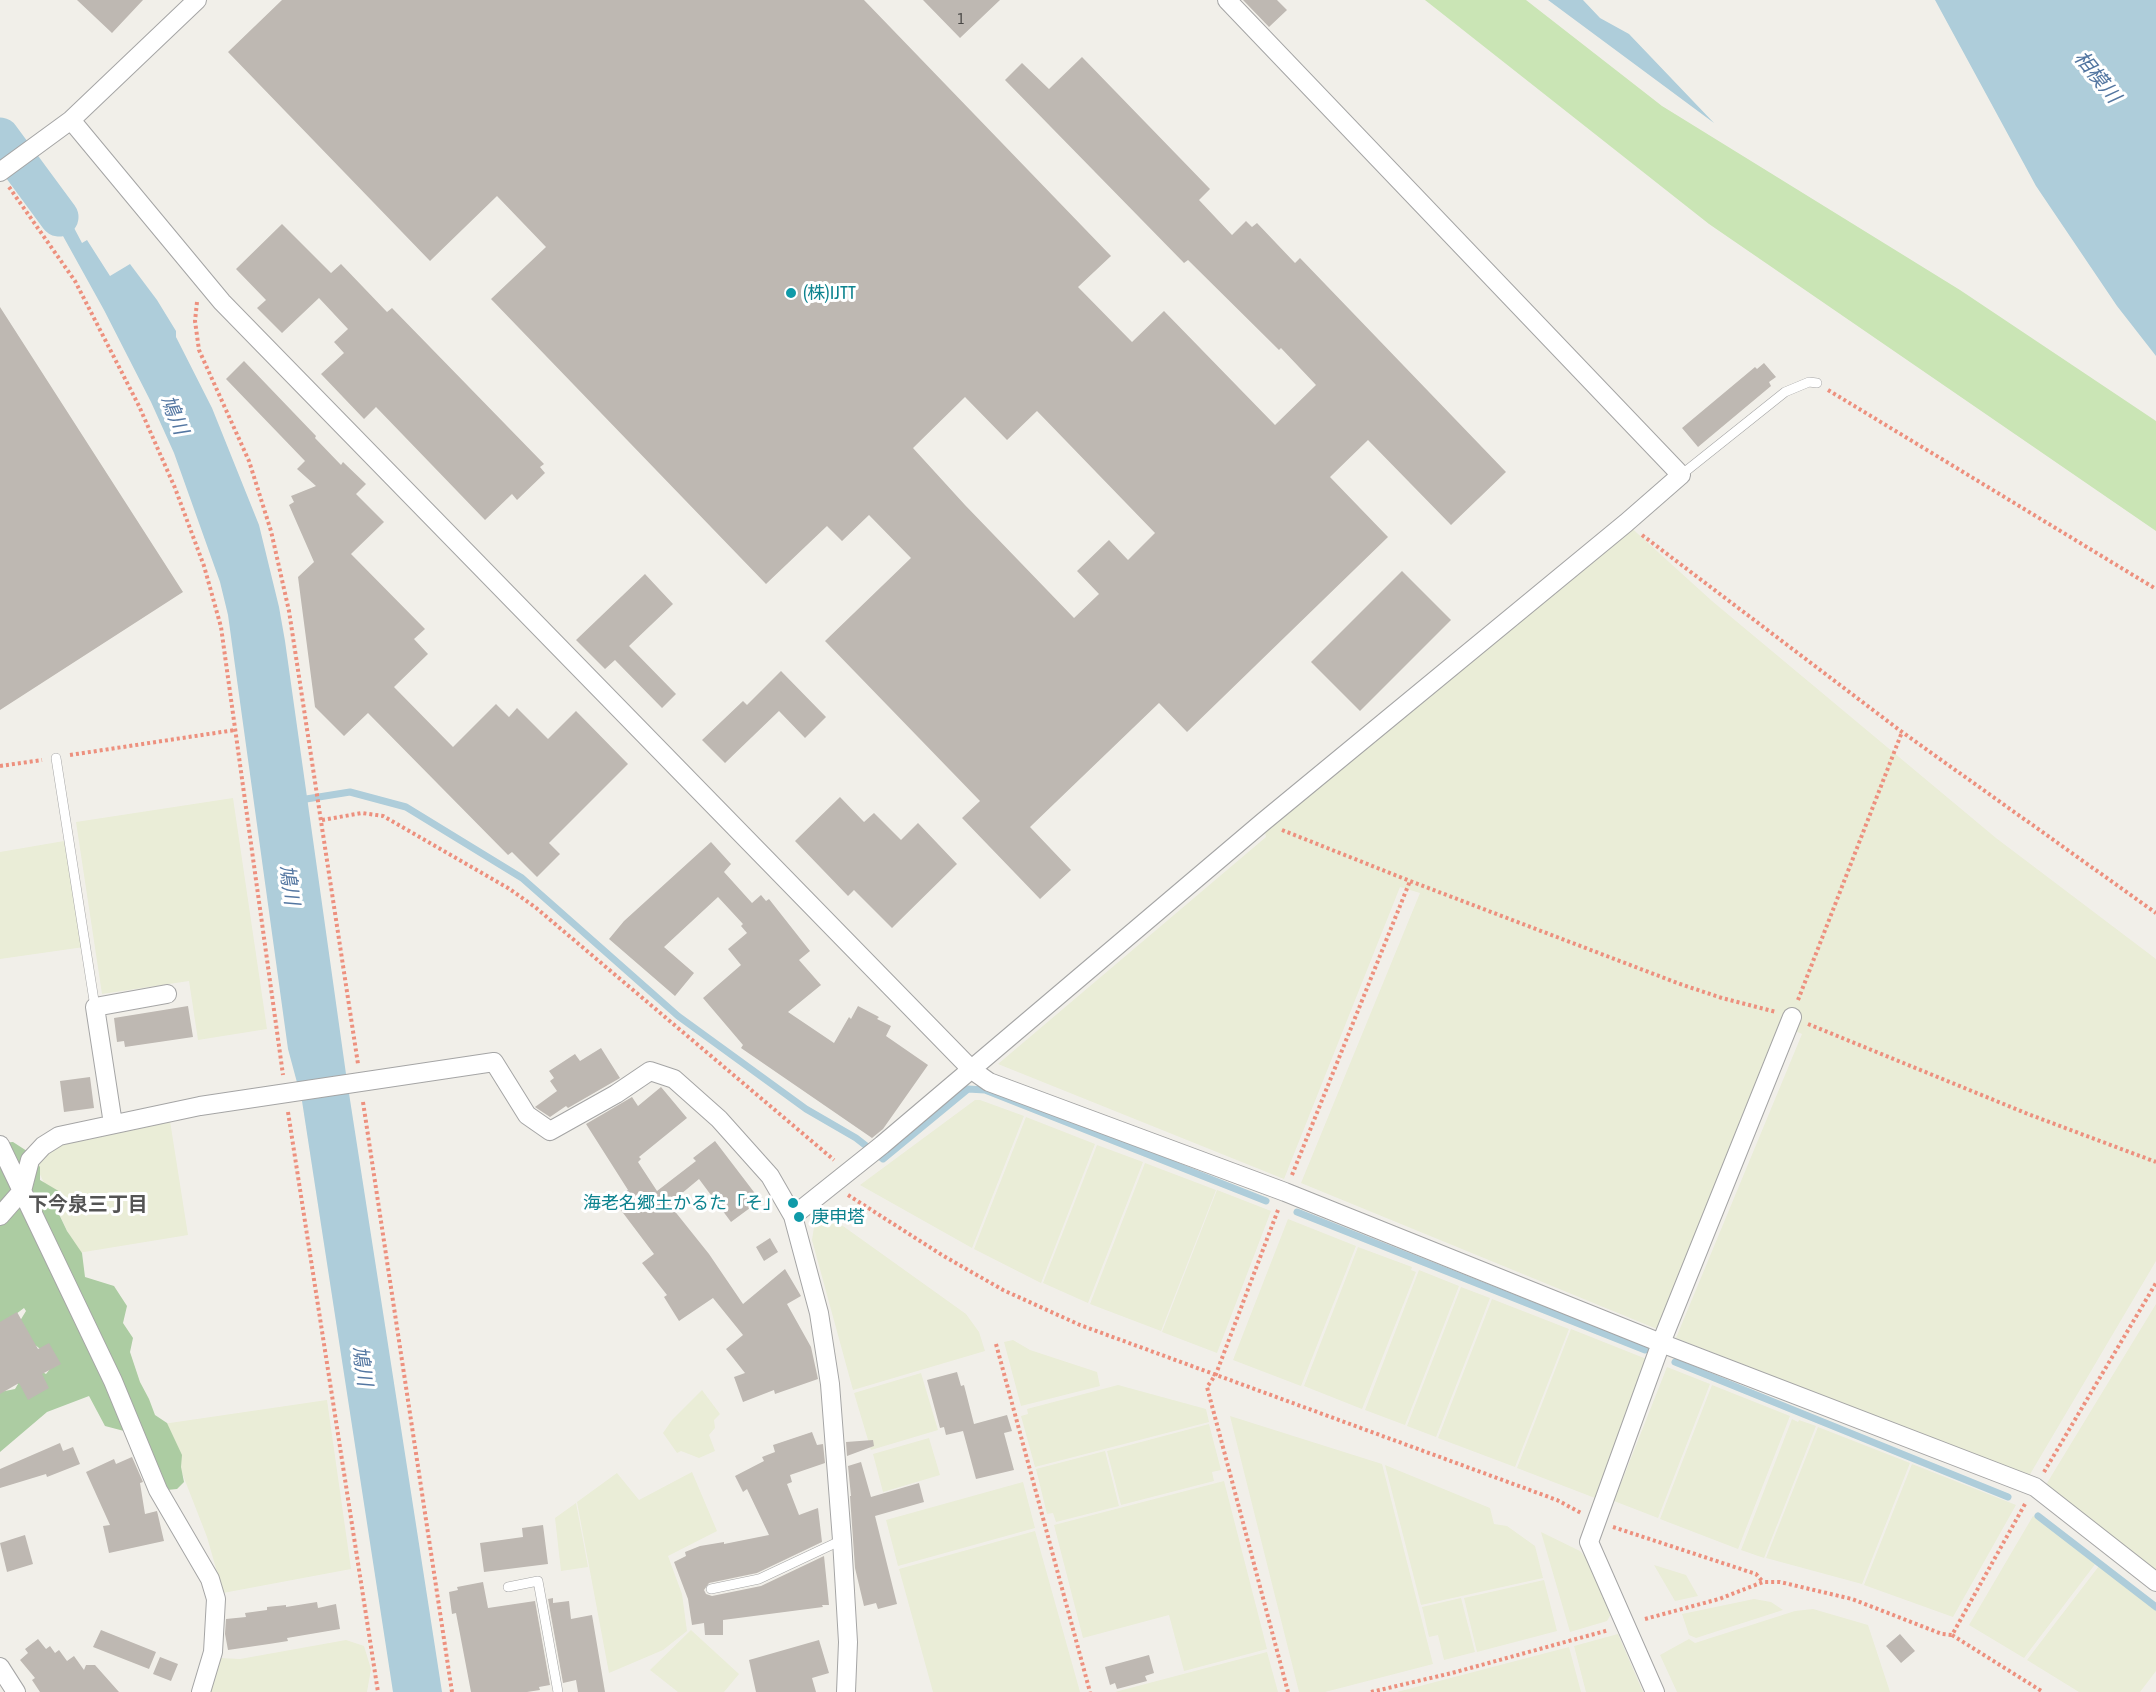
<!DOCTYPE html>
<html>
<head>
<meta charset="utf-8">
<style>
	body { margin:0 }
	canvas { display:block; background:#f1efe9 }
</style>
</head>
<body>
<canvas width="2156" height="1692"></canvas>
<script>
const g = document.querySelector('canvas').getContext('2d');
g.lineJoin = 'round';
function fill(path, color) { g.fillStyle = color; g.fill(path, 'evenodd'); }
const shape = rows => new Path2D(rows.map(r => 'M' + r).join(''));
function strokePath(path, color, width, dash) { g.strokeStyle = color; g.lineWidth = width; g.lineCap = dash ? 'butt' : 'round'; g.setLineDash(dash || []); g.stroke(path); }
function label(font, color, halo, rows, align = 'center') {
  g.font = font + ' "Asap Condensed","Noto Sans JP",sans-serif'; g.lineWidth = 6; g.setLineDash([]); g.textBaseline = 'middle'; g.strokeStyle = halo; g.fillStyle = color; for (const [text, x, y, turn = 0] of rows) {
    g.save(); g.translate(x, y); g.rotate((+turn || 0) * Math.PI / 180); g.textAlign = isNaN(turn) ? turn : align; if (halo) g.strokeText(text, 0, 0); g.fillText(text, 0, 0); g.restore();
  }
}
const farmland = shape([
	[1626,523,1712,601,1996,838,2156,959,2156,1261,2029,1476,1676,1338,1802,1034,1781,1025,1657,1329,1301,1183,1420,893,1400,887,1284,1179,998,1064,1266,837,1263,822],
	[233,798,267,1029,198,1040,189,981,102,994,76,822],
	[64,841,84,947,0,959,0,852],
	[975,1100,980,1100,1024,1116,972,1248,860,1185],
	[1026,1117,1095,1144,1041,1283,974,1249],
	[170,1121,188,1235,78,1253,34,1162,61,1140],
	[1097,1145,1143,1162,1088,1303,1043,1283],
	[1145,1163,1216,1190,1161,1331,1090,1304],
	[1217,1190,1271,1211,1217,1353,1162,1332],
	[829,1216,966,1314,979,1332,985,1351,853,1390,812,1240,814,1227],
	[1288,1219,1356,1246,1301,1386,1233,1360],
	[1358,1247,1412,1267,1411,1270,1416,1272,1362,1409,1304,1386],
	[1419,1270,1459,1286,1405,1425,1365,1410],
	[1461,1287,1490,1298,1436,1437,1407,1426],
	[1492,1299,1569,1329,1515,1467,1438,1438],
	[2156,1304,2156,1578,2044,1488],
	[1571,1329,1649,1360,1595,1498,1517,1468],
	[1013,1340,1030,1350,1097,1372,1100,1386,1021,1406,1004,1342],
	[1667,1367,1710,1384,1658,1518,1614,1501],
	[921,1373,938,1430,871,1450,854,1393],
	[1118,1385,1206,1409,1209,1422,1035,1467,1021,1416,1028,1414,1027,1409],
	[1712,1385,1790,1416,1738,1549,1660,1519],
	[702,1390,720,1414,714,1420,715,1428,709,1435,715,1451,699,1458,681,1451,677,1453,663,1433,672,1420],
	[327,1400,351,1569,223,1593,207,1537,163,1424],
	[1230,1416,1382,1464,1433,1664,1325,1692,1299,1692],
	[1792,1419,1798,1422,1799,1420,1816,1426,1764,1558,1741,1550],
	[1209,1424,1221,1470,1212,1472,1214,1481,1121,1505,1107,1451],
	[1818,1427,1910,1463,1862,1584,1766,1558],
	[929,1438,940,1475,883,1492,873,1454],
	[1105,1451,1119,1506,1056,1522,1053,1513,1047,1514,1036,1469],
	[1912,1464,2016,1505,1953,1617,1864,1585],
	[1385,1465,1490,1508,1494,1524,1507,1526,1535,1546,1543,1578,1421,1605],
	[692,1472,717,1531,668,1556,682,1594,687,1631,663,1650,609,1673,577,1502,617,1473,639,1500],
	[1224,1481,1267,1649,1184,1671,1169,1615,1083,1638,1054,1525],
	[1023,1482,1035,1528,898,1566,886,1520],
	[576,1503,588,1567,561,1571,555,1518],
	[2033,1516,2096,1563,2024,1658,1969,1625],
	[1035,1531,1080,1692,933,1692,899,1569],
	[1541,1532,1580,1551,1588,1560,1611,1614,1607,1621,1570,1632],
	[1654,1565,1686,1575,1698,1596,1675,1601],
	[2099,1566,2156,1611,2156,1671,2140,1692,2079,1692,2027,1660],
	[1544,1580,1557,1631,1477,1652,1464,1598],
	[1461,1598,1475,1652,1444,1660,1438,1635,1429,1637,1422,1607],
	[1754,1599,1771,1602,1783,1610,1696,1638,1689,1635,1682,1614],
	[1813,1609,1868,1625,1890,1692,1677,1692,1660,1655,1689,1639,1695,1643,1795,1611],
	[691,1630,739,1674,724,1692,678,1692,650,1670],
	[1618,1634,1643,1692,1586,1692,1574,1646],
	[346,1640,364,1646,371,1669,367,1692,207,1692,220,1658,240,1659],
	[1569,1647,1581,1692,1397,1692],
	[1267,1652,1278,1692,1115,1692]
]);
const grass = shape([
	[1425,0,1526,0,1662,106,1960,290,2156,421,2156,531,1709,224]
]);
const forest = shape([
	[13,1142,30,1153,40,1167,40,1180,62,1193,57,1210,67,1231,82,1253,85,1277,114,1286,127,1306,123,1323,133,1338,130,1352,140,1382,149,1399,155,1415,167,1423,182,1455,181,1467,184,1482,177,1489,167,1490,124,1431,105,1426,89,1396,47,1412,0,1452,0,1392,15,1389,18,1384,9,1378,39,1370,46,1374,50,1369,44,1352,15,1329,26,1311,24,1308,0,1326,0,1143]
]);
const water = shape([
	[1548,0,1583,0,1600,18,1629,34,1714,123],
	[1935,0,2156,0,2156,356,2117,306,2036,186],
	[38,167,42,172,42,178,62,205,82,243,87,240,110,276,130,264,157,300,176,331,176,337,212,408,259,525,279,607,285,641,346,1074,442,1692,393,1692,302,1101,288,1049,228,615,220,582,174,453,151,402,104,310,53,218,22,180]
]);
const stream = shape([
	[300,800,350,792,406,807,522,878,678,1016,806,1109,856,1138,883,1159,968,1089,985,1090,1266,1201],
	[1297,1212,1645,1350],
	[1675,1362,2008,1497],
	[2038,1516,2156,1607]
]);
const river = shape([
	[0,137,59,217]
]);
const building = shape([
	[77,0,143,0,112,33],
	[282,0,864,0,1111,256,1078,287,1132,342,1164,311,1275,425,1316,385,1281,348,1279,350,1188,260,1184,263,1005,80,1022,63,1049,89,1082,57,1210,189,1199,200,1232,235,1246,221,1252,227,1257,223,1295,263,1300,258,1506,472,1451,525,1368,440,1330,477,1388,537,1187,732,1159,703,1030,827,1071,870,1040,899,962,818,980,801,825,641,911,558,869,515,842,541,827,526,766,584,491,299,546,247,497,196,430,261,228,52],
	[965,397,1007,440,1037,411,1155,533,1128,560,1109,540,1077,571,1099,594,1074,618,965,505,913,448],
	[923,0,1000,0,960,38],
	[1243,0,1277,0,1287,10,1269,27],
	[282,224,331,273,341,264,387,312,392,308,544,464,540,467,545,473,517,500,512,494,485,520,376,407,364,419,321,374,344,353,334,342,348,329,319,298,282,333,257,308,266,300,236,269],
	[0,307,183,592,0,710],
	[244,361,316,436,315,438,341,465,343,462,366,484,356,494,384,522,351,554,425,629,414,639,428,654,394,687,453,747,496,704,509,717,517,708,548,739,576,711,628,764,549,843,560,854,537,877,512,852,508,855,368,713,344,736,315,707,298,577,314,562,289,505,294,502,291,496,316,486,297,469,305,461,226,379],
	[1764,363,1776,377,1769,382,1771,386,1698,447,1682,428,1755,367,1757,369],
	[1402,571,1451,620,1360,711,1311,662],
	[645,574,673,604,629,646,676,694,662,708,615,660,605,669,576,640],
	[781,671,826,717,805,738,779,711,725,763,702,740,743,701,747,705],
	[840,797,864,822,874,813,901,840,918,823,957,864,892,928,854,890,848,896,795,841],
	[711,842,731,864,724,872,752,903,761,895,766,901,769,899,810,951,799,960,821,985,788,1012,834,1043,849,1017,851,1019,858,1006,879,1017,877,1019,891,1026,886,1036,928,1065,883,1129,872,1138,741,1048,743,1045,703,998,741,965,728,949,747,933,741,926,743,924,718,897,664,947,694,973,675,996,609,939,624,921],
	[188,1006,193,1037,125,1047,124,1041,117,1042,114,1018],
	[601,1048,620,1078,568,1108,566,1106,550,1117,535,1107,557,1091,550,1081,554,1078,549,1071,575,1054,580,1061],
	[90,1077,94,1108,64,1112,60,1081],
	[661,1087,687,1118,639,1157,641,1159,638,1162,657,1191,696,1161,693,1158,715,1141,757,1196,754,1197,758,1202,731,1222,699,1179,669,1204,709,1254,743,1304,785,1269,801,1296,787,1304,811,1347,818,1379,775,1394,774,1390,743,1402,734,1377,745,1373,726,1349,743,1335,713,1298,679,1321,664,1297,667,1295,642,1263,654,1254,614,1201,628,1190,586,1124,632,1097,638,1106],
	[770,1238,778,1252,764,1261,756,1247],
	[17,1312,38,1349,49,1343,61,1364,42,1374,49,1388,28,1400,19,1383,0,1394,0,1322],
	[957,1372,961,1386,964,1385,974,1424,1007,1415,1012,1431,1004,1433,1014,1470,976,1479,963,1431,946,1435,944,1427,940,1428,927,1380],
	[812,1432,817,1445,823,1444,825,1463,790,1475,792,1482,787,1484,799,1515,818,1508,822,1542,757,1573,709,1583,704,1590,706,1594,712,1596,761,1586,824,1556,829,1605,822,1605,823,1607,723,1620,723,1635,705,1635,704,1623,692,1625,688,1599,674,1562,686,1556,685,1552,700,1546,724,1542,724,1544,769,1535,747,1489,743,1492,735,1476,764,1461,762,1457,775,1452,773,1445],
	[873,1440,874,1446,847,1456,846,1442],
	[60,1443,63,1451,73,1447,80,1464,47,1477,46,1474,0,1488,0,1469],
	[132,1457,143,1482,140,1483,145,1514,157,1511,164,1541,109,1553,103,1526,110,1525,86,1472,114,1459,116,1464],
	[861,1462,871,1497,919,1483,924,1502,875,1516,897,1604,878,1609,876,1603,864,1606,855,1568,850,1496,851,1496,848,1466],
	[543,1525,548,1564,484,1572,480,1543,523,1537,522,1528],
	[25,1535,33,1564,7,1572,0,1543],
	[483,1582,488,1608,535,1601,550,1685,539,1687,540,1690,527,1692,471,1692,456,1613,452,1614,449,1592,458,1590,457,1587],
	[553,1598,553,1603,569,1601,571,1619,592,1615,605,1692,578,1692,576,1680,563,1683,548,1599],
	[317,1602,318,1608,336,1604,340,1629,287,1638,288,1641,269,1644,228,1650,225,1634,226,1619,246,1617,245,1613,267,1610,267,1607,286,1605,286,1607],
	[101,1630,156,1652,149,1669,93,1647],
	[1900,1634,1915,1651,1901,1663,1886,1646],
	[38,1639,46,1649,50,1646,55,1653,59,1650,67,1661,74,1656,84,1670,86,1665,95,1665,119,1692,40,1692,32,1680,35,1678,20,1660,28,1653,25,1649],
	[819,1640,829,1673,812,1678,816,1692,756,1692,749,1660],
	[1149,1655,1154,1673,1145,1676,1147,1681,1117,1689,1115,1683,1110,1685,1105,1667],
	[160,1657,178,1664,171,1681,153,1674]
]);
const path = shape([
	[9,187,75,281,139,406,175,488,204,566,221,627,283,1075],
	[197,302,195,321,199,350,249,461,271,531,289,611,358,1064],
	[1828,390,2156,589],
	[1642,535,1902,732,2156,913],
	[70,755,235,730],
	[0,766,42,760],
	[322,820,362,813,383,816,508,888,535,907,834,1160],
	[1282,830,1410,881,1680,984,1722,998,1776,1012],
	[1798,1000,1902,732],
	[1808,1024,2028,1114,2156,1162],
	[363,1102,452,1692],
	[288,1112,378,1692],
	[1292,1175,1410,881],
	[848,1195,942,1255,1003,1290,1080,1325,1557,1500,1581,1513],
	[1278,1210,1216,1374,1207,1387,1288,1692],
	[996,1344,1090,1692],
	[2044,1472,2156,1283],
	[2025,1504,1952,1635,2043,1692],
	[1613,1527,1756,1574,1763,1582],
	[1645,1619,1719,1599,1763,1582,1780,1582,1852,1599,1942,1634,1952,1635],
	[1371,1692,1452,1673,1609,1630]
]);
const service = shape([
	[1681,475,1785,392,1809,382,1817,383],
	[56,758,95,1007],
	[508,1587,538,1581,558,1692],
	[711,1589,759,1579,842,1540]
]);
const minor = shape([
	[71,120,222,302,972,1070,989,1082,1285,1192,1661,1343,2035,1487,2156,1582],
	[0,172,71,120,197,0],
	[113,1124,95,1007,167,994],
	[0,1145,113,1381,158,1490,210,1579,216,1599,213,1652,201,1692],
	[0,1216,22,1191,30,1160,43,1146,59,1136,200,1106,494,1062,527,1115,550,1131,616,1094,650,1071,674,1079,719,1119,770,1176,793,1216,819,1313,830,1384,842,1540,848,1642,846,1692],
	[793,1216,882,1145,1263,822,1626,523,1681,475,1227,0],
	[0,1667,16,1692],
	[1655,1692,1589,1542,1661,1343,1792,1017]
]);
const markers = [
	[791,293,6,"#0f9aa8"],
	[793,1203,6,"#0f9aa8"],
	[799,1217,6,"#0f9aa8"]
];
const numberNames = [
	["1",961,19]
];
const cultureNames = [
	["(株)IJTT",803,293],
	["海老名郷土かるた「そ」",781,1203,"right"],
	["庚申塔",811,1217]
];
const waterNames = [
	["相模川",2097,77,51],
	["鳩川",174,415,67],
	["鳩川",289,885,81],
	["鳩川",362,1366,81]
];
const neighbourhoodNames = [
	["下今泉三丁目",88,1205]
];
fill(farmland, '#eaedd7');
fill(grass, '#cae5b5');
fill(forest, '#accca2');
fill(water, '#aecdda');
strokePath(stream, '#aecdda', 7);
strokePath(river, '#aecdda', 39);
fill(building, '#beb8b2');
strokePath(service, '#a5a5a5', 10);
strokePath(minor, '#a5a5a5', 20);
strokePath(path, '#ed907e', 4, [3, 3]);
strokePath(service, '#fff', 9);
strokePath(minor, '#fff', 18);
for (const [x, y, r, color] of markers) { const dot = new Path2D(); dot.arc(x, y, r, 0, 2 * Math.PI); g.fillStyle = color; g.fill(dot); strokePath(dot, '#fff', 2); }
label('15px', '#484745', null, numberNames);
label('18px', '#0d838f', '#fff', cultureNames, 'left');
label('italic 20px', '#5376a1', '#fff', waterNames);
label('bold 20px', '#545454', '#fff', neighbourhoodNames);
</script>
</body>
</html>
